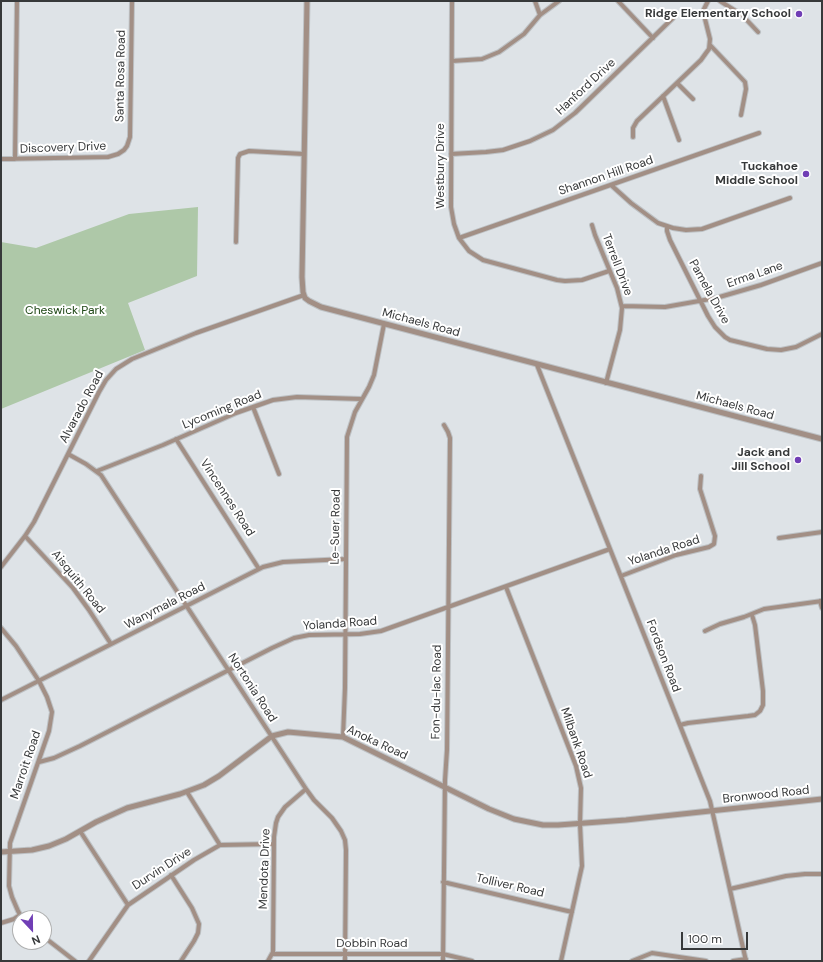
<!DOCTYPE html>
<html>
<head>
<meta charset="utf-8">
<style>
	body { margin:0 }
	#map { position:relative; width:823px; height:962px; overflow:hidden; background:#dee3e7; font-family:"DM Sans",sans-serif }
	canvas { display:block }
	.frame { position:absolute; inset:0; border:2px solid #37393a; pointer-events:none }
	.north { position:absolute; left:12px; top:910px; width:40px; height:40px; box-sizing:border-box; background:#fff; border:1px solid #afb0b0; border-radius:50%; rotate:158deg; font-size:11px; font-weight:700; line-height:16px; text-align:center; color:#37393a }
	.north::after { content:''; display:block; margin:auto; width:14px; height:18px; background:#703eb5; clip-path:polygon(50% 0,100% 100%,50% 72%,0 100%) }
	.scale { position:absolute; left:681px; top:932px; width:67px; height:18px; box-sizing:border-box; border:2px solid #37393a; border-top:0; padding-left:5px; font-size:12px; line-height:14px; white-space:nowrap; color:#37393a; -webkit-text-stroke:3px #fff; paint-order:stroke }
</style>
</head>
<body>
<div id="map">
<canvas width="823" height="962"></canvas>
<div class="frame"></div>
<div class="north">N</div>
<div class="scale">100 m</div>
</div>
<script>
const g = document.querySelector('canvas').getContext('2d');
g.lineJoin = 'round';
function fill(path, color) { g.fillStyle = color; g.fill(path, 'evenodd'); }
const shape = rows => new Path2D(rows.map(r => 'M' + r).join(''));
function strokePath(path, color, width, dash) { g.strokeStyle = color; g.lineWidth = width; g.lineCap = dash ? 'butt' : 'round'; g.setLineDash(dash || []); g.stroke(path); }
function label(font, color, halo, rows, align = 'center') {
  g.font = font + ' "DM Sans",sans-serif'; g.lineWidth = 4; g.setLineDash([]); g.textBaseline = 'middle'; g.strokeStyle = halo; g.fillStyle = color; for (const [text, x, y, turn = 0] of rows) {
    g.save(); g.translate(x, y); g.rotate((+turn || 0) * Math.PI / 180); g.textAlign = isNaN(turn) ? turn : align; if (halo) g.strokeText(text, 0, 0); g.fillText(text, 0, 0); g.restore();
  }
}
const green = shape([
	[198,207,197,276,128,303,145,350,1,409,1,242,36,248,129,214]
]);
const minor = shape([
	[452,1,451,207,454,224,459,238,469,251,483,260,557,280,565,281,582,280,609,271],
	[535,1,540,15],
	[618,1,653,38],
	[720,1,742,15,758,32],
	[710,45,745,82,746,89,741,115],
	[452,61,482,59,499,52,524,34,540,15,559,1],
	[677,83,693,99],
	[663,96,679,140],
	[633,137,633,128,637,121,701,60,706,53,709,49,710,39,703,11,708,1],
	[451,154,486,152,503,150,530,141,553,130,575,113,673,18],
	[1,159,108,157,118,154,124,150,127,146,130,137,132,1],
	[15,159,17,1],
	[611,185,631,203,658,223,673,228,686,230,702,229,790,198],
	[592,225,595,235,617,288,622,308,620,330,606,383],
	[667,227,667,231,670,240,708,316,715,327,725,337,730,340,767,349,781,350,796,347,822,334],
	[459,238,759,133],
	[236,242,238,158,240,154,249,151,304,154],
	[622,306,665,307,716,298,761,285,822,263],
	[537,365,710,801,746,961],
	[253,407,279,474],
	[176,439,259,569],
	[68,454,86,464,101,475,306,789,314,800,332,818,341,831,345,840,346,850,345,961],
	[97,471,163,445,236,413,273,400,297,397,362,399],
	[25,536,73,588,89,610,111,644],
	[779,538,822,532],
	[1,567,25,536,34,522,99,392,106,380,116,369,132,359,196,333,304,295],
	[621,576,676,555,709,547,714,544,715,536,700,489,701,476],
	[506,587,576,766,581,788,580,824,582,866,561,961],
	[820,601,822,608],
	[1,628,16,646,39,681,47,697,52,712,49,731,10,843,9,886,12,897,18,911,22,918],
	[705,631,720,624,744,617,764,609,822,601],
	[1,700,263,567,283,562,346,559],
	[680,725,688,723,748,716,755,715,760,711,763,705,763,691,755,625,752,615],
	[343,737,345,688,347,437,355,412,369,387,374,375,384,324],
	[39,762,54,758,80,746,272,648,294,638,309,635,360,634,381,631,610,549],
	[187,792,220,845],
	[80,831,128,905],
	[171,875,192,908,199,924,198,933,194,941,181,961],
	[443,882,572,912],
	[730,889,786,876,805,874,822,874],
	[1,923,14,919,20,915],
	[44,937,75,961],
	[272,954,443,954,472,961],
	[89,961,128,905,194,860,220,845,274,844],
	[268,961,273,952,274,837,276,823,278,817,285,807,306,789],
	[443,961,445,780,447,750,450,438,448,432,444,425],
	[632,961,652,953,706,961],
	[733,961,746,959]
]);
const tertiary = shape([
	[307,1,302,277,303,292,305,298,309,301,321,307,822,439],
	[1,852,32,850,49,846,66,839,96,822,127,808,180,794,204,785,219,776,272,736,288,732,343,737,489,809,514,819,543,825,558,825,626,820,822,799]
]);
const markers = [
	[799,14,4,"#703eb5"],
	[806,174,4,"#703eb5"],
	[798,460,4,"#703eb5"]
];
const poiNames = [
	["Ridge Elementary School",791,14],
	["Tuckahoe",798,167],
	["Middle School",798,181],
	["Jack and",790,453],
	["Jill School",790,467]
];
const streetNames = [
	["Santa Rosa Road",121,76,-89],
	["Hanford Drive",586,87,-43],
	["Discovery Drive",63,148,-2],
	["Westbury Drive",441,166,-90],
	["Shannon Hill Road",606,176,-19],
	["Terrell Drive",617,265,69],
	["Erma Lane",755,275,-19],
	["Pamela Drive",709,292,61],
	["Michaels Road",421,323,15],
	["Michaels Road",735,406,15],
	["Alvarado Road",82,407,-62],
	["Lycoming Road",222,410,-22],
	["Vincennes Road",227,498,57],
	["Le-Suer Road",336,527,-89],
	["Yolanda Road",664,551,-18],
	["Aisquith Road",78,582,51],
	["Wanymala Road",165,606,-27],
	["Yolanda Road",340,624,-4],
	["Fordson Road",663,656,69],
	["Nortonia Road",252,688,57],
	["Fon-du-lac Road",437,692,-89],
	["Anoka Road",377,743,25],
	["Milbank Road",576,743,71],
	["Marroit Road",26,765,-71],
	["Bronwood Road",766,795,-6],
	["Durvin Drive",162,869,-33],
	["Mendota Drive",265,869,-88],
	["Tolliver Road",510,886,13],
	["Dobbin Road",372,944]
];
const parkNames = [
	["Cheswick Park",65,311]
];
fill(green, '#aec8a8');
strokePath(minor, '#bdc1c4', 6);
strokePath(tertiary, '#bdc1c4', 7);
strokePath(minor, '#a28f85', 4);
strokePath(tertiary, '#a28f85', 5);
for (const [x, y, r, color] of markers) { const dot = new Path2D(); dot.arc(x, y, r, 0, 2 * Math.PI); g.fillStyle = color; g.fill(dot); strokePath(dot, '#fff', 1.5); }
label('bold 12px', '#37393a', '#fff', poiNames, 'right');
label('12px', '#37393a', '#fff', streetNames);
label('12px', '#1e4715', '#fff', parkNames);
</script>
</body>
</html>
